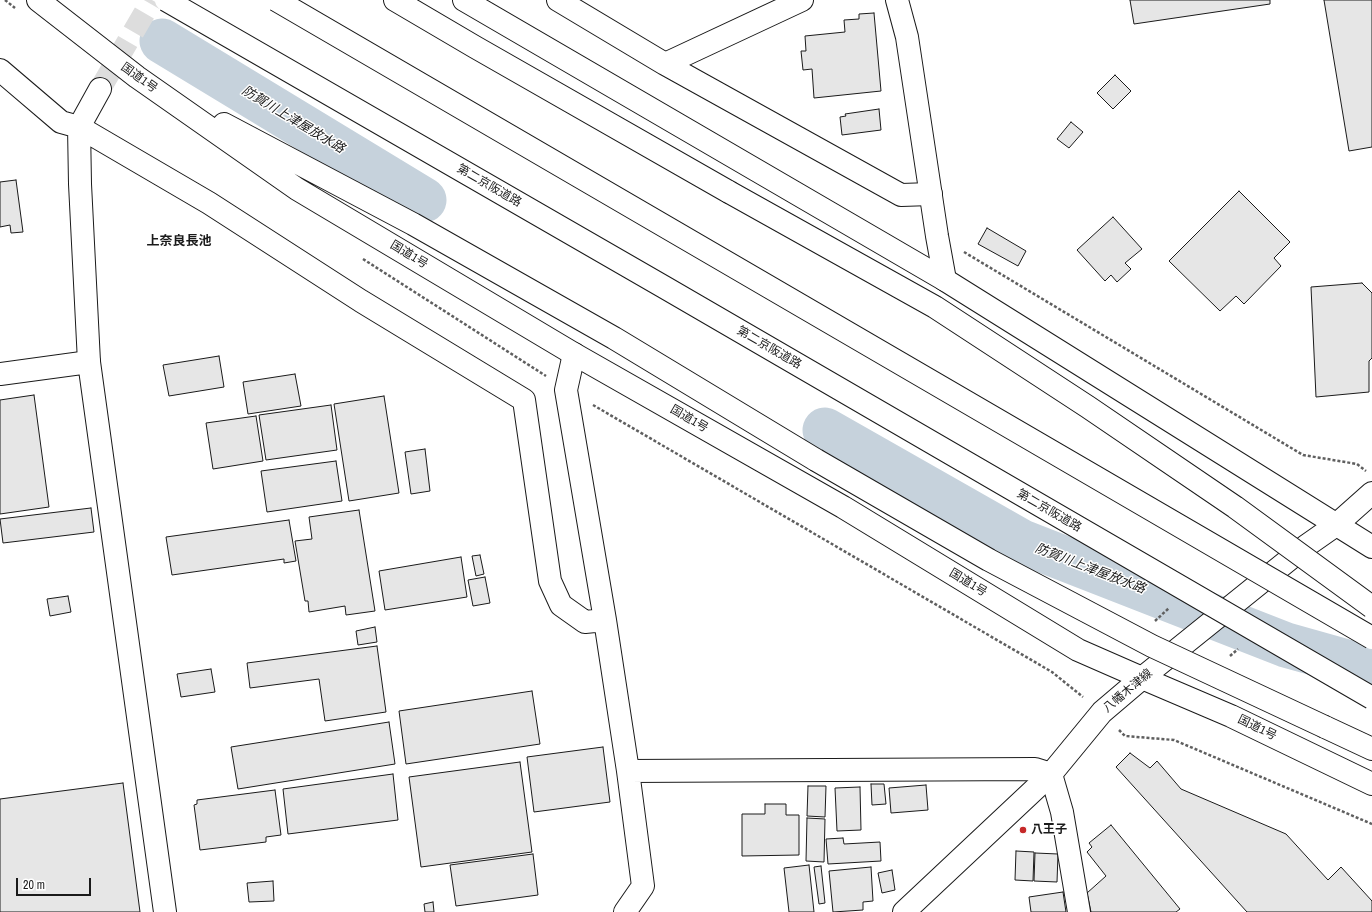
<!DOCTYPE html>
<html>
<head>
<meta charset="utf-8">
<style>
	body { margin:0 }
	#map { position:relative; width:1372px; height:912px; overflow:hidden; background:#fff; font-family:"Archivo Narrow",sans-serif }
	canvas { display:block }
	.scale { position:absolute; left:16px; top:878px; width:75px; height:18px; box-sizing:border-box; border:2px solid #1a1a1a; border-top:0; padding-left:5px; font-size:12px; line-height:14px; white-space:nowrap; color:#1a1a1a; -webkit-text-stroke:3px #fff; paint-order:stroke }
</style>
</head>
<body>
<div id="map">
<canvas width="1372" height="912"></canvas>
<div class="scale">20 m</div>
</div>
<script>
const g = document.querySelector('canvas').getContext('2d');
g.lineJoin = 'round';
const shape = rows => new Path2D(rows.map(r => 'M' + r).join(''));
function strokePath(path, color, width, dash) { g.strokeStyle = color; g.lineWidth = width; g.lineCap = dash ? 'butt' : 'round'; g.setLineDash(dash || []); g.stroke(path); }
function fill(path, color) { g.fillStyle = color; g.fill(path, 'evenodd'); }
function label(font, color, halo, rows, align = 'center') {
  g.font = font + ' "Archivo Narrow","Noto Sans JP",sans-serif'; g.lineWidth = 3; g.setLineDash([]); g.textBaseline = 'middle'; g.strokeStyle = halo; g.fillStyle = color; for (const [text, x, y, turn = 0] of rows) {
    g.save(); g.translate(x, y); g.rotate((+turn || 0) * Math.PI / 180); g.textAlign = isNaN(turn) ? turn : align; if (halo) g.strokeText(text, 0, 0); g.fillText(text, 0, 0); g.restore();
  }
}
const river = shape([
	[162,41,424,200],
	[825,430,1022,542,1286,645,1372,669]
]);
const building = shape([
	[1130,0,1270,0,1270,4,1134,24,1130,0],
	[1324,0,1372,0,1372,147,1349,151,1324,0],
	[874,13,881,91,814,98,812,69,803,70,801,51,806,51,805,36,845,32,844,20,859,19,859,14,874,13],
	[1115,75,1131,91,1113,109,1097,93,1115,75],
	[879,109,881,130,842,135,840,117,846,116,845,114,879,109],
	[1071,122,1083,132,1069,148,1057,139,1071,122],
	[16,180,23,232,11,233,10,225,0,227,0,182,16,180],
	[1239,191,1290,242,1274,258,1281,266,1244,304,1236,296,1220,311,1169,261,1239,191],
	[1113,217,1142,249,1125,263,1131,269,1117,282,1111,275,1105,281,1077,250,1113,217],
	[987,228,1026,251,1018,266,978,244,987,228],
	[1362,283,1372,293,1372,358,1369,361,1369,392,1316,397,1311,287,1362,283],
	[219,356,224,387,169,396,163,365,219,356],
	[295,374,301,406,248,414,243,382,295,374],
	[34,395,49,507,0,514,0,400,34,395],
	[384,396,399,493,349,501,334,404,384,396],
	[331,405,337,450,266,460,259,415,331,405],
	[256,416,263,461,213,469,206,423,256,416],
	[425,449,430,491,411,494,405,452,425,449],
	[336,461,342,501,267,512,261,471,336,461],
	[91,508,94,532,3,543,0,519,91,508],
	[359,510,375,611,346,615,345,606,309,612,308,601,305,601,295,541,312,539,309,517,359,510],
	[289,520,296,561,284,563,284,559,172,575,166,537,289,520],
	[480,555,484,574,476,576,472,556,480,555],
	[461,557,467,597,385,610,379,571,461,557],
	[485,577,490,603,473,606,468,580,485,577],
	[68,596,71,612,50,616,47,599,68,596],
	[375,627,377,642,358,645,356,631,375,627],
	[377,646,386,712,325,721,319,679,250,688,247,663,377,646],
	[211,669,215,692,181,697,177,674,211,669],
	[532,691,540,744,406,764,399,711,532,691],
	[389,722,395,764,238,789,231,747,389,722],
	[603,747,610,802,534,812,527,757,603,747],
	[1130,753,1150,768,1157,761,1181,789,1286,834,1328,880,1341,867,1372,901,1372,912,1247,912,1116,767,1130,753],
	[520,762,532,852,421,867,409,777,520,762],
	[393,774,398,820,288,834,283,789,393,774],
	[123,783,140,912,0,912,0,799,123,783],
	[871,784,884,784,886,804,872,805,871,784],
	[926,785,928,810,891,813,889,788,926,785],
	[808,786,826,786,825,817,807,816,808,786],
	[860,787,861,830,837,831,835,788,860,787],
	[275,790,281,835,266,837,266,842,200,850,194,805,197,804,197,800,275,790],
	[765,804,786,804,786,815,799,815,799,855,742,856,742,814,765,814,765,804],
	[807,818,825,819,824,862,806,861,807,818],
	[1111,825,1180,909,1176,912,1091,912,1087,893,1106,876,1087,852,1092,847,1089,843,1111,825],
	[843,838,844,844,880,842,881,861,828,864,826,839,843,838],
	[1016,851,1034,852,1033,881,1015,880,1016,851],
	[1035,853,1058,854,1057,882,1034,881,1035,853],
	[533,854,538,895,456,906,450,865,533,854],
	[809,865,814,912,789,912,784,868,809,865],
	[821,866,825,903,819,904,814,867,821,866],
	[871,867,873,901,863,902,863,910,833,912,829,871,871,867],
	[892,870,895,890,882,893,878,873,892,870],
	[273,881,274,901,249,902,247,883,273,881],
	[1063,892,1066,912,1031,912,1029,897,1063,892],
	[433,902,434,912,425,912,424,904,433,902]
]);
const streetTunnel = shape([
	[100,89,152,0]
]);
const path = shape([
	[5,0,15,8],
	[964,252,1303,455,1357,464,1366,471],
	[363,259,546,376],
	[593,405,1052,672,1083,697],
	[1155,621,1169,608],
	[1230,656,1238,649],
	[1119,730,1125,736,1174,740,1372,824]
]);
const street = shape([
	[558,0,665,64,901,195,931,194],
	[665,64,802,0],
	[0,70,61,122,79,127,209,203,361,301,524,400,550,581,561,605,585,622,605,620],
	[574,354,566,390,605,620,628,771,643,886,625,912],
	[89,362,80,184,79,127,100,89],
	[628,771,1035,769,1051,774,1062,812,1079,912]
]);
const secondary = shape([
	[897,0,907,37,937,236,945,280],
	[0,374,89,362,165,912]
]);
const primary = shape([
	[904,912,1051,774,1102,712,1142,678,1306,546,1336,525,1372,493]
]);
const highway = shape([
	[38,0,137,77,297,189,574,354,843,507,1078,650,1142,678,1231,716,1372,784],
	[395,0,475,47,729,192],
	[464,0,945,280,1372,547],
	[224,124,413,224,614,338,816,460],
	[1325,727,1372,749]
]);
const highwayBridge = shape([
	[166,0,664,287,1372,698],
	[276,0,1372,638],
	[729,192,935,307,1088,407,1235,507,1372,607],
	[816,460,989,560,1152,646,1325,727]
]);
const markers = [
	[1023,830,4,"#c62828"]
];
const streetNames = [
	["国道1号",139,78,36],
	["第二京阪道路",489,186,30],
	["国道1号",409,255,31],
	["第二京阪道路",769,348,30],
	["国道1号",689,419,30],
	["第二京阪道路",1049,511,30],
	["国道1号",968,583,31],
	["八幡木津線",1128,691,-40],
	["国道1号",1257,728,26]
];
const poiNames = [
	["八王子",1031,830]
];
const waterNames = [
	["防賀川上津屋放水路",293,120,31],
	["防賀川上津屋放水路",1090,569,21]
];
const neighbourhoodNames = [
	["上奈良長池",179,242]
];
strokePath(river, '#c6d2dc', 45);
fill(building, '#e6e6e6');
strokePath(building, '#1a1a1a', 1);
strokePath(streetTunnel, '#ddd', 22, [22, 11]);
strokePath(street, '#1a1a1a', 24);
strokePath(secondary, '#1a1a1a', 24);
strokePath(primary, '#1a1a1a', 24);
strokePath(highway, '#1a1a1a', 24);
strokePath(path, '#5f5f5f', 2.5, [3, 2]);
strokePath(street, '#fff', 22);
strokePath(secondary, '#fff', 22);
strokePath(primary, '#fff', 22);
strokePath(highway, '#fff', 22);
strokePath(highwayBridge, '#1a1a1a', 24, []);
strokePath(highwayBridge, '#fff', 22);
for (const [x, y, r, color] of markers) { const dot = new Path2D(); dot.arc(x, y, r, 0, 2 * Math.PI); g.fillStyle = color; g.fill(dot); strokePath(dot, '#fff', 1.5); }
label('12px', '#1a1a1a', '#fff', streetNames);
label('bold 12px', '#1a1a1a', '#fff', poiNames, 'left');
label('italic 13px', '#1a1a1a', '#fff', waterNames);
label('bold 13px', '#1a1a1a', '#fff', neighbourhoodNames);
</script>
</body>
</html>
